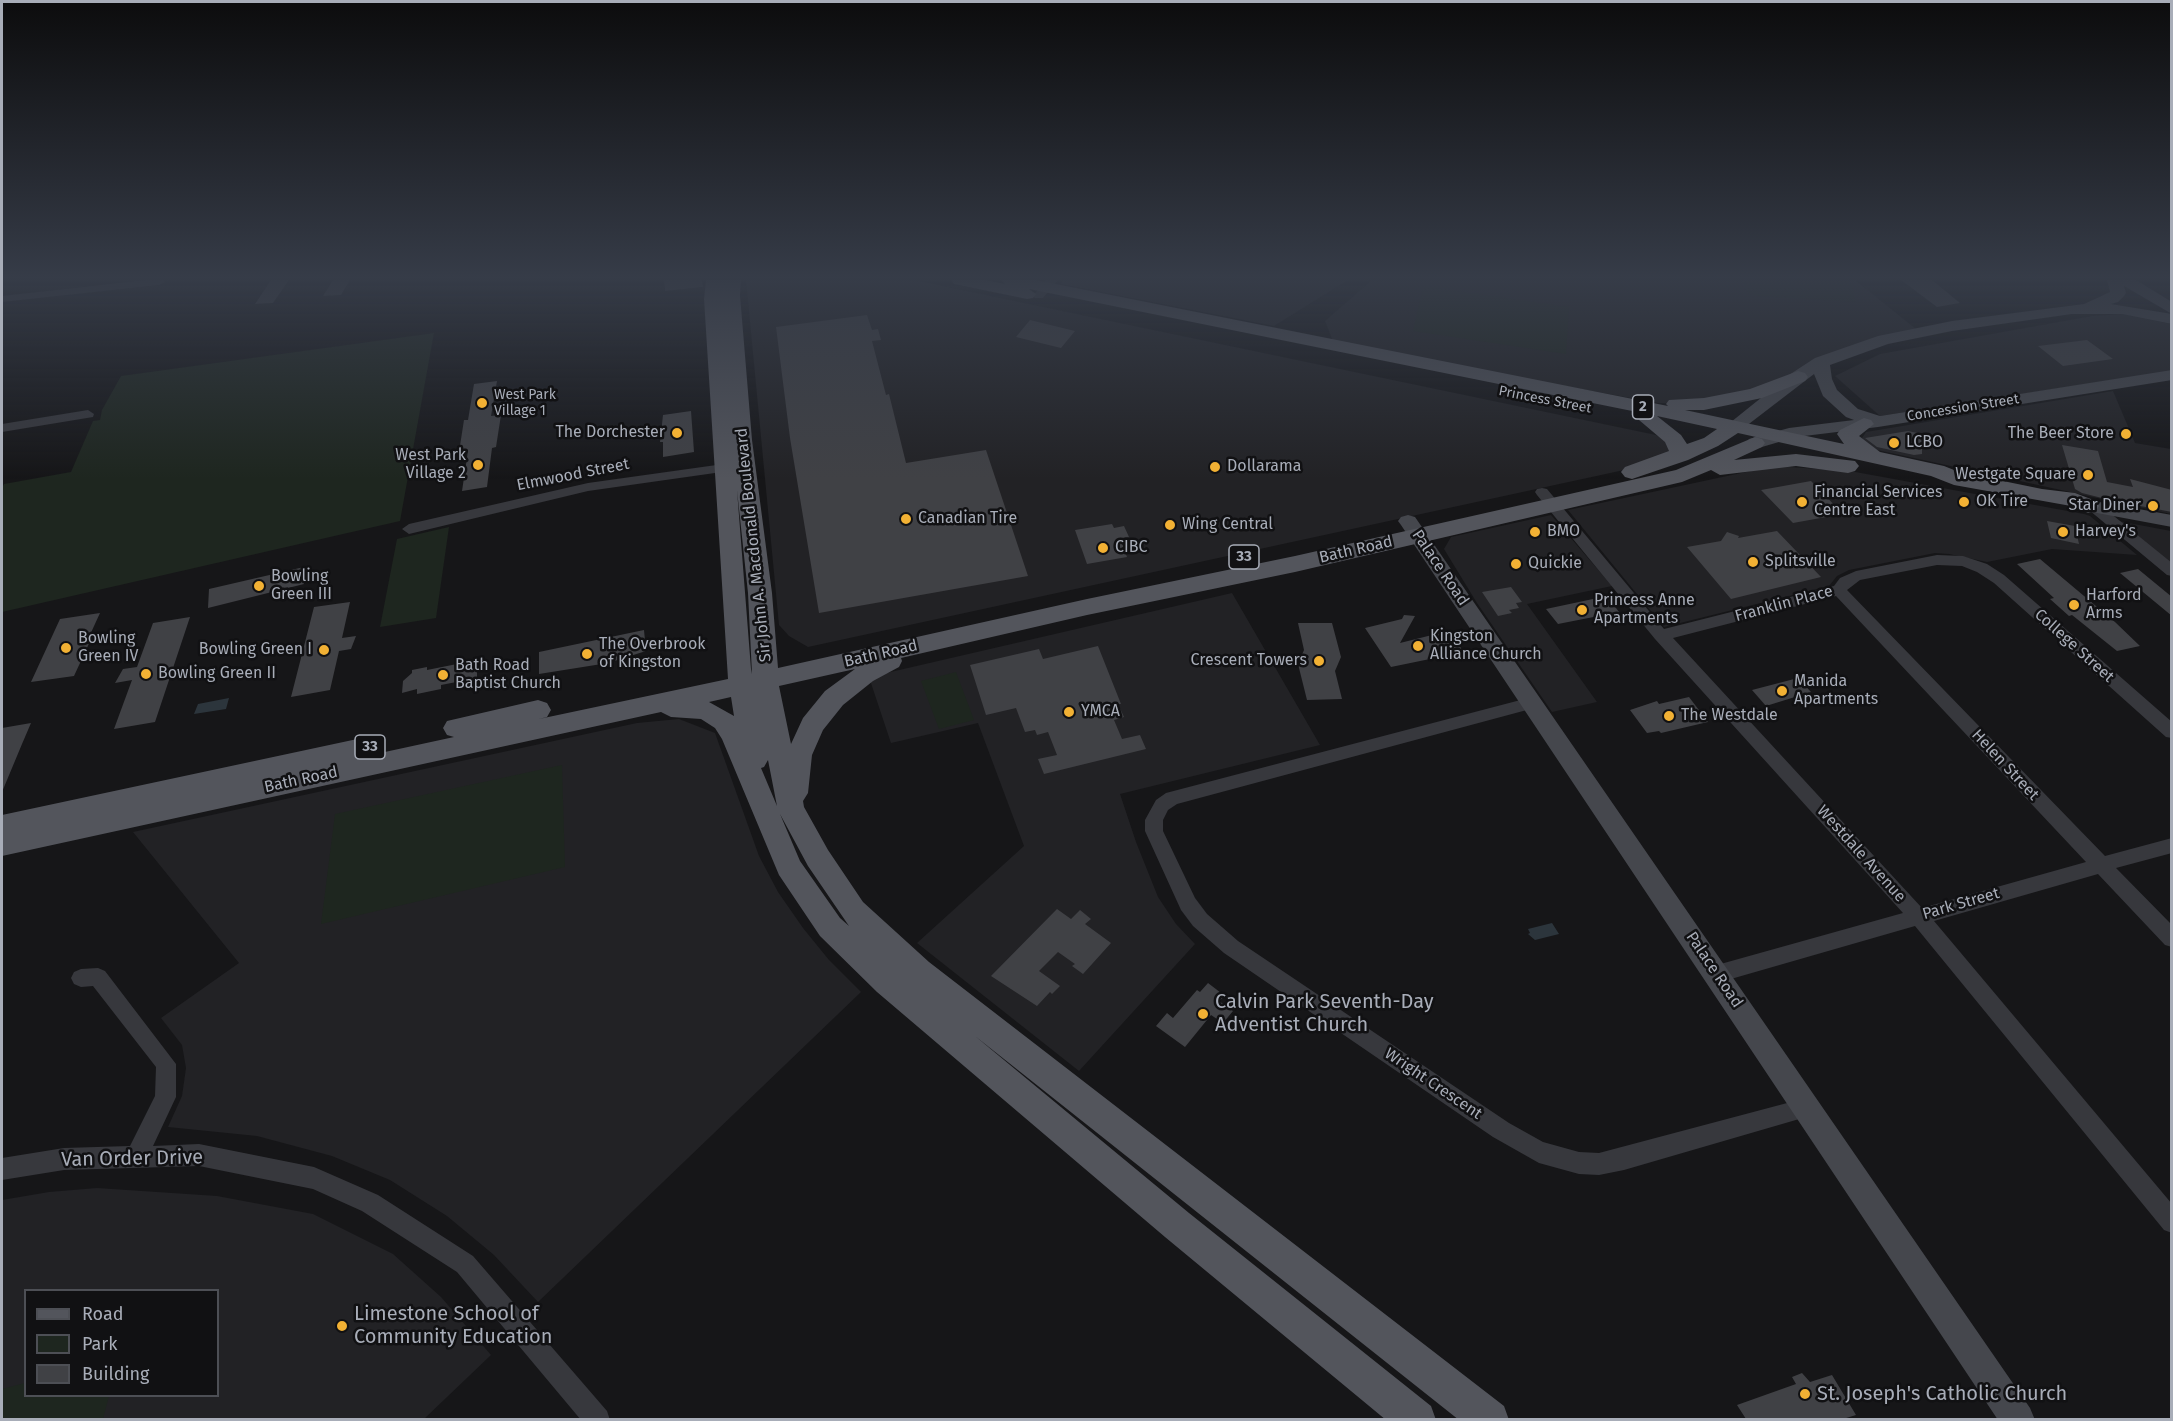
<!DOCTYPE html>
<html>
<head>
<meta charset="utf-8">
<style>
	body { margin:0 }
	#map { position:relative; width:2173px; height:1421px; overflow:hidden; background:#161618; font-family:"Fira Sans",sans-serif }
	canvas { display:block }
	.frame { position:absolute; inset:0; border:3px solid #a8adb8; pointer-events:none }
	.legend { position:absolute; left:24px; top:1289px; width:195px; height:108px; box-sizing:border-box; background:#111113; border:2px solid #4d4f55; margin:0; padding:8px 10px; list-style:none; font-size:18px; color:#a8adb8 }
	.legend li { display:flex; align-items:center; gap:12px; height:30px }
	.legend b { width:30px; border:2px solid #4d4f55 }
</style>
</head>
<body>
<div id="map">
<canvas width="2173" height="1421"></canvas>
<div class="frame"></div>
<ul class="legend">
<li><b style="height:8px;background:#53555c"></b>Road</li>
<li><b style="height:16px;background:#1e261f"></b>Park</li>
<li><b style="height:16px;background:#404145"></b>Building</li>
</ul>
</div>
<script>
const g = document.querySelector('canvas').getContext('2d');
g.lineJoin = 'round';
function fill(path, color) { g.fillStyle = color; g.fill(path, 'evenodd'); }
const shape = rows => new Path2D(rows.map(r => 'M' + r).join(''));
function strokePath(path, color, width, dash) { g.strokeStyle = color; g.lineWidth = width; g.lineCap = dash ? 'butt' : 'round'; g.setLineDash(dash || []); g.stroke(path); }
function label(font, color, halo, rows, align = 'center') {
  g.font = font + ' "Fira Sans",sans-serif'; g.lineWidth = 5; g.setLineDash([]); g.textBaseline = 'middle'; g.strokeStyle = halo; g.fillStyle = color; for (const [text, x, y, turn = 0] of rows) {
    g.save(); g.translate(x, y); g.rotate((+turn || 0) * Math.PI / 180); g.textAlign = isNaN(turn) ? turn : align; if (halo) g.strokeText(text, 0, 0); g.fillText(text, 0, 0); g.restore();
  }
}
const built = shape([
	[746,280,914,280,1656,435,1669,442,1674,450,1624,470,808,647,789,636,779,625],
	[1063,280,1348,280,1274,326,1061,284],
	[1372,280,1855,280,1916,329,1775,385,1683,404,1658,403,1334,344,1325,321],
	[2122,314,2171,324,2171,371,1880,416,1835,376,1880,354,2092,316],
	[2113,391,2135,443,2171,449,2171,514,1868,448,1862,438,1866,432],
	[1774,466,1850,471,2084,514,2090,516,2137,555,2052,549,1987,562,1949,554,1935,553,1849,570,1837,576,1829,586,1664,627,1568,510],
	[1551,515,1612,586,1527,604,1597,702,1552,712,1477,603,1444,549,1451,537],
	[2118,521,2171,531,2171,564],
	[1232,593,1320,745,1120,794,1136,842,1158,897,1176,924,1195,944,1079,1071,917,943,1024,846,978,723,891,743,869,677],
	[679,719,715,733,759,856,778,892,803,928,829,960,861,992,538,1302,494,1255,447,1216,390,1180,332,1156,257,1136,168,1127,182,1096,186,1068,182,1045,161,1018,239,963,133,832,637,723],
	[97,1188,217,1196,313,1214,393,1254,441,1297,491,1355,424,1419,2,1420,2,1200,49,1192],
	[26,1290,218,1290,218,1396,26,1396]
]);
const green = shape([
	[1743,280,1846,280,1852,285,1856,302,1757,296,1746,291],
	[1423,286,1569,307,1566,354,1413,331],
	[434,333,400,521,2,612,2,488,4,484,71,472,93,421,100,420,102,410,121,376],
	[449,527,436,618,380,627,397,539],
	[956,672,974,720,939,729,921,681],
	[562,765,565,867,321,924,335,814],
	[25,1383,26,1396,109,1396,103,1419,2,1419,2,1389]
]);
const water = shape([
	[229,698,226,709,194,714,198,704],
	[1552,923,1559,934,1535,940,1528,934,1530,933,1528,929]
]);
const building = shape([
	[271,280,289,280,273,303,255,304],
	[333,280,350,280,341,295,323,296],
	[664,280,702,280,703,287,665,291],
	[1901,280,1932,280,1960,303,1937,307],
	[867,315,872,330,878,329,881,340,872,341,886,395,889,394,906,463,986,450,1028,576,819,613,790,438,776,327],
	[1030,320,1075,331,1061,348,1016,337],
	[2087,340,2113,359,2063,366,2038,346],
	[497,381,491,416,501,415,496,447,492,448,487,487,462,491,468,451,459,452,464,420,468,420,474,384],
	[691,411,694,452,663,457,663,442,660,442,663,415],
	[1908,431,1922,434,1922,454,1914,455,1877,447,1865,438],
	[2062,445,2098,451,2107,482,2133,487,2130,479,2172,490,2172,512,2114,501,2082,493,2075,489],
	[1811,481,1843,514,1793,523,1761,490],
	[2047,521,2075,526,2079,544,2051,538],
	[1112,524,1114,528,1124,526,1129,537,1120,538,1127,557,1087,564,1075,530],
	[1777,531,1821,577,1731,599,1687,547,1721,541,1727,532,1739,536,1738,538],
	[2040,559,2115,622,2140,646,2117,651,2072,615,2069,616,2050,599,2054,598,2017,564],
	[304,567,304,584,208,608,209,589],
	[2138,569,2172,597,2172,616,2120,573],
	[1511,587,1522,602,1516,603,1519,608,1509,610,1512,613,1498,616,1482,592],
	[1607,596,1619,612,1558,624,1546,609],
	[350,602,342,638,356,636,351,649,339,651,330,690,291,697,314,607],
	[100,613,89,637,92,637,74,676,31,682,60,619],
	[1404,615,1415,616,1400,643,1448,631,1464,652,1391,667,1365,628,1402,619],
	[190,617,155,722,114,729,132,680,115,683,123,669,137,667,153,623],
	[1298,623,1332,623,1341,657,1335,671,1342,699,1307,700,1298,664,1304,650],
	[644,630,646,651,608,663,539,674,539,652],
	[1098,646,1121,704,1118,704,1124,717,1114,720,1122,739,1140,735,1146,749,1044,774,1038,759,1057,755,1048,732,1037,735,1035,730,1025,732,1016,708,986,715,970,665,1039,649,1043,659],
	[477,660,477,678,441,685,441,689,417,694,417,689,402,693,403,681,412,673,412,670,427,667,427,670],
	[1798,678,1811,692,1766,706,1752,690],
	[1689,697,1708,722,1661,733,1659,731,1647,733,1630,710,1657,701,1659,704],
	[31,723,22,744,2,792,2,728],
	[1057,909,1071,919,1080,910,1091,919,1085,924,1111,943,1083,974,1072,966,1075,964,1058,952,1039,971,1060,986,1052,994,1050,992,1037,1006,991,976],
	[1208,983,1225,996,1219,1001,1233,1011,1223,1023,1211,1015,1185,1047,1156,1026,1167,1013,1173,1018,1197,990,1200,992],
	[1802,1373,1810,1382,1832,1375,1856,1415,1843,1419,1746,1419,1737,1405,1796,1384,1792,1377]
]);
const street = shape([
	[146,280,163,280,165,282,159,285,2,302,2,296,146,280],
	[1046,280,1058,280,1043,298,1035,298,1033,296,1046,280],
	[88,410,94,414,93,417,2,432,2,424,88,410],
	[738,462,743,463,745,466,743,469,588,491,409,534,402,529,409,524,588,483,738,462],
	[1542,488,1547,489,1664,629,1834,586,1840,578,1856,571,1937,555,1963,556,1987,564,2004,575,2172,722,2172,738,2166,737,1994,583,1977,572,1962,566,1937,565,1860,580,1847,590,2105,856,2172,838,2172,853,2116,868,2172,925,2172,947,2165,945,2098,874,1934,921,2172,1204,2172,1233,2164,1230,1915,926,1717,983,1710,980,1707,974,1710,968,1717,965,1903,913,1655,639,1537,495,1535,492,1537,489,1542,488],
	[1836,596,2086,862,1922,908,1673,638,1836,596],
	[2094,502,2099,504,2172,563,2172,576,2167,575,2089,510,2087,507,2089,504,2094,502],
	[1532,697,1538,699,1540,703,1538,707,1177,804,1168,810,1163,820,1163,831,1195,898,1207,914,1238,941,1509,1123,1543,1142,1579,1152,1599,1153,1806,1098,1813,1101,1817,1108,1813,1115,1624,1170,1599,1175,1579,1174,1539,1163,1493,1137,1224,953,1193,926,1181,910,1145,831,1145,820,1156,800,1166,793,1532,697],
	[98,968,105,971,176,1064,176,1097,153,1146,199,1144,314,1167,378,1195,473,1256,607,1411,610,1420,581,1420,457,1272,362,1211,313,1189,199,1166,64,1170,2,1180,2,1158,64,1148,130,1146,155,1096,156,1067,93,986,81,987,74,984,71,978,74,972,81,969,98,968]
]);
const secondary = shape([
	[2107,280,2136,280,2172,302,2172,314,2124,286,2126,293,2124,296,2118,302,2111,304,2172,314,2172,324,2122,314,2072,314,1952,331,1888,344,1830,365,1832,379,1837,390,1858,409,1880,416,2172,370,2172,380,1878,427,1796,437,1755,449,1749,447,1746,443,1749,439,1789,428,1854,420,1846,417,1823,396,1814,374,1741,430,1729,430,1726,426,1792,373,1815,358,1878,336,1952,321,2084,304,2110,292,2107,280],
	[2088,500,2172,515,2172,527,2081,510,2078,506,2081,502,2088,500],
	[1408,515,1415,517,2030,1408,2035,1420,1998,1420,1401,525,1398,521,1401,517,1408,515]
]);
const primary = shape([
	[706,280,741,280,740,295,752,440,772,593,778,668,1087,599,1295,556,1676,470,1755,437,1762,439,1765,443,1762,447,1734,460,1796,454,1855,461,1859,466,1855,471,1848,473,1796,466,1720,475,1711,470,1682,482,1295,572,1087,615,901,658,902,661,899,667,873,681,843,705,823,730,812,755,808,793,803,801,804,807,828,850,863,902,929,962,1504,1406,1509,1420,1459,1420,975,1036,1189,1213,1431,1406,1436,1420,1386,1420,1165,1237,877,992,820,936,779,875,722,739,715,728,701,719,671,717,661,712,2,856,2,815,362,738,371,741,375,748,371,755,454,737,447,735,443,728,447,721,538,700,547,703,551,710,547,717,539,719,728,679,704,299,706,280],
	[737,490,748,593,752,674,751,669,737,490],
	[855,669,825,691,803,718,791,744,779,686,855,669],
	[731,697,734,716,709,702,731,697],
	[768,760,777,806,761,768,764,767,768,760],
	[780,814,808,866,849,926,840,918,800,861,780,814],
	[951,280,985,280,1005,284,1001,280,1036,280,1668,406,1666,404,1669,400,1704,398,1750,389,1798,371,1805,373,1808,377,1805,381,1762,398,1704,410,1685,410,1844,444,1837,434,1840,430,1864,418,1871,420,1874,424,1859,436,1880,452,1944,466,1959,472,2042,489,2075,493,2096,501,2099,506,2096,511,2088,513,2071,506,1954,485,1931,476,1738,433,1718,446,1688,460,1632,479,1625,477,1621,472,1625,467,1669,451,1665,442,1639,420,1642,416,1647,414,1029,289,1036,294,1033,298,1027,299,954,284,951,280],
	[1657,416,1717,429,1704,438,1687,444,1681,435,1657,416]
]);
const markers = [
	[482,403,6,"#f2b134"],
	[677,433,6,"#f2b134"],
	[2126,434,6,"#f2b134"],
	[1894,443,6,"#f2b134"],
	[478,465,6,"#f2b134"],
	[1215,467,6,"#f2b134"],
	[2088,475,6,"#f2b134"],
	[1802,502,6,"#f2b134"],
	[1964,502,6,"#f2b134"],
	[2153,506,6,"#f2b134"],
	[906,519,6,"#f2b134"],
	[1170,525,6,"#f2b134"],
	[1535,532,6,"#f2b134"],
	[2063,532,6,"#f2b134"],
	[1103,548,6,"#f2b134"],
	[1753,562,6,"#f2b134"],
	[1516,564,6,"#f2b134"],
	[259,586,6,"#f2b134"],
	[2074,605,6,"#f2b134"],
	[1582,610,6,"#f2b134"],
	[1418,646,6,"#f2b134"],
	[66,648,6,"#f2b134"],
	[324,650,6,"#f2b134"],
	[587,654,6,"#f2b134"],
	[1319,661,6,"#f2b134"],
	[146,674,6,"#f2b134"],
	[443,675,6,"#f2b134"],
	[1782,691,6,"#f2b134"],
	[1069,712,6,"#f2b134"],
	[1669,716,6,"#f2b134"],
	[1203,1014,6,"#f2b134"],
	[342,1326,6,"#f2b134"],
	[1805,1394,6,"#f2b134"]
];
const farPoinames = [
	["West Park",494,395],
	["Village 1",494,411]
];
const farStreetnames = [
	["Princess Street",1545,400,11],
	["Concession Street",1963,408,-9]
];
const shields = [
	[1643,407,21],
	[1244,557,30],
	[370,747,30]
];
const shieldNames = [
	["2",1643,407],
	["33",1244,557],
	["33",370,747]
];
const poiNames = [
	["The Dorchester",665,433,"right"],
	["The Beer Store",2114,434,"right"],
	["LCBO",1906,443],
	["West Park",466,456,"right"],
	["Village 2",466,474,"right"],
	["Dollarama",1227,467],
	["Westgate Square",2076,475,"right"],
	["Financial Services",1814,493],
	["Centre East",1814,511],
	["OK Tire",1976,502],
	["Star Diner",2141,506,"right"],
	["Canadian Tire",918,519],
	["Wing Central",1182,525],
	["BMO",1547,532],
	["Harvey's",2075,532],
	["CIBC",1115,548],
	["Splitsville",1765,562],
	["Quickie",1528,564],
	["Bowling",271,577],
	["Green III",271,595],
	["Harford",2086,596],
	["Arms",2086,614],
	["Princess Anne",1594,601],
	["Apartments",1594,619],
	["Kingston",1430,637],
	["Alliance Church",1430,655],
	["Bowling",78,639],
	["Green IV",78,657],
	["The Overbrook",599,645],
	["of Kingston",599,663],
	["Bowling Green I",312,650,"right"],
	["Crescent Towers",1307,661,"right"],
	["Bath Road",455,666],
	["Baptist Church",455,684],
	["Bowling Green II",158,674],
	["Manida",1794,682],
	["Apartments",1794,700],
	["YMCA",1081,712],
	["The Westdale",1681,716]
];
const streetNames = [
	["Elmwood Street",573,475,-11],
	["Sir John A. Macdonald Boulevard",754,545,-96],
	["Bath Road",1356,550,-13],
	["Palace Road",1440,568,56],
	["Franklin Place",1784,604,-15],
	["College Street",2074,646,42],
	["Bath Road",881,654,-13],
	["Helen Street",2005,765,47],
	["Bath Road",301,780,-12],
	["Westdale Avenue",1861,854,48],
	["Park Street",1961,904,-16],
	["Palace Road",1714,970,56],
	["Wright Crescent",1433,1084,34]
];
const nearPoinames = [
	["Calvin Park Seventh-Day",1215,1002],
	["Adventist Church",1215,1025],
	["Limestone School of",354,1314],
	["Community Education",354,1337],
	["St. Joseph's Catholic Church",1817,1394]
];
const nearStreetnames = [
	["Van Order Drive",132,1159,-1]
];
fill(built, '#222225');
fill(green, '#1e261f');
fill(water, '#2c353c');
fill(building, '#404145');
fill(street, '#37383d');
fill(secondary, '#45474d');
fill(primary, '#53555c');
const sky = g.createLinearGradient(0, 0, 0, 479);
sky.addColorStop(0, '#0c0c0d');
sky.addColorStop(0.58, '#363c48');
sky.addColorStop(1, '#363c4800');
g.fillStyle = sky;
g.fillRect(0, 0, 2173, 479);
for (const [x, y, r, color] of markers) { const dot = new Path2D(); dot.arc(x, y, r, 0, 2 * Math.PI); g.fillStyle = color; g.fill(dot); strokePath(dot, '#111113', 2); }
label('14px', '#a8adb8', '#111113', farPoinames, 'left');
label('14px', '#a8adb8', '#111113', farStreetnames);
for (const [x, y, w] of shields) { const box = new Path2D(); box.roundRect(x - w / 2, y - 12, w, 24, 4.5); g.fillStyle = '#111113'; g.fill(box); strokePath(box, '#a8adb8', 1.5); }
label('bold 15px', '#a8adb8', null, shieldNames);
label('16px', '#a8adb8', '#111113', poiNames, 'left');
label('16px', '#a8adb8', '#111113', streetNames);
label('20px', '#a8adb8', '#111113', nearPoinames, 'left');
label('20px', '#a8adb8', '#111113', nearStreetnames);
</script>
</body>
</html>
